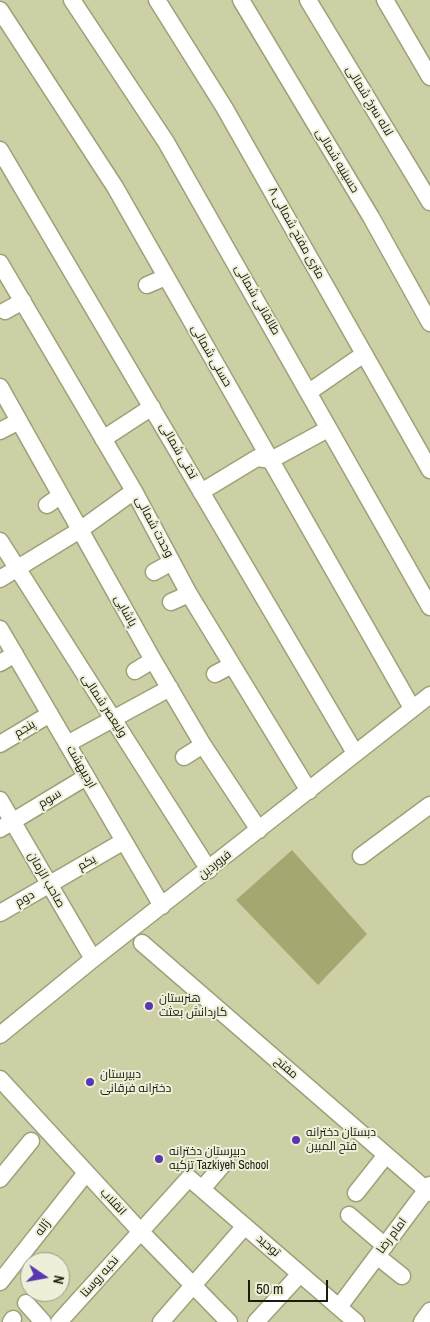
<!DOCTYPE html>
<html>
<head>
<meta charset="utf-8">
<style>
	body { margin:0 }
	#map { position:relative; width:430px; height:1322px; overflow:hidden; background:#cdd0a5; font-family:"Archivo Narrow",sans-serif }
	canvas { display:block }
	.north { position:absolute; left:20px; top:1252px; width:50px; height:50px; box-sizing:border-box; background:#edefd9; border:1px solid #999b87; border-radius:50%; rotate:102deg; font-size:14px; font-weight:700; line-height:20px; text-align:center; color:#1b1c0c }
	.north::after { content:''; display:block; margin:auto; width:18px; height:22px; background:#5a37af; clip-path:polygon(50% 0,100% 100%,50% 72%,0 100%) }
	.scale { position:absolute; left:248px; top:1280px; width:80px; height:22px; box-sizing:border-box; border:2px solid #1b1c0c; border-top:0; padding-left:6px; font-size:15px; line-height:18px; white-space:nowrap; color:#1b1c0c; -webkit-text-stroke:4px #edefd9; paint-order:stroke }
</style>
</head>
<body>
<div id="map">
<canvas width="430" height="1322"></canvas>
<div class="north">N</div>
<div class="scale">50 m</div>
</div>
<script>
const g = document.querySelector('canvas').getContext('2d');
g.lineJoin = 'round';
function fill(path, color) { g.fillStyle = color; g.fill(path, 'evenodd'); }
const shape = rows => new Path2D(rows.map(r => 'M' + r).join(''));
function strokePath(path, color, width, dash) { g.strokeStyle = color; g.lineWidth = width; g.lineCap = dash ? 'butt' : 'round'; g.setLineDash(dash || []); g.stroke(path); }
function label(font, color, halo, rows, align = 'center') {
  g.font = font + ' "Archivo Narrow",Cairo,sans-serif'; g.lineWidth = 4; g.setLineDash([]); g.textBaseline = 'middle'; g.strokeStyle = halo; g.fillStyle = color; for (const [text, x, y, turn = 0] of rows) {
    g.save(); g.translate(x, y); g.rotate((+turn || 0) * Math.PI / 180); g.textAlign = isNaN(turn) ? turn : align; if (halo) g.strokeText(text, 0, 0); g.fillText(text, 0, 0); g.restore();
  }
}
const green = shape([
	[292,850,367,934,318,985,236,900]
]);
const minor = shape([
	[72,0,166,142,430,607],
	[157,0,224,107,430,470],
	[241,0,371,217,430,323],
	[308,0,430,202],
	[385,0,430,77],
	[0,10,115,187,412,708],
	[0,150,355,753],
	[0,263,134,491,189,594,309,791],
	[147,285,166,277],
	[5,311,23,301],
	[0,387,153,660,203,745,259,830],
	[309,392,364,354],
	[0,431,19,421],
	[103,439,152,407],
	[201,492,257,458,271,460,328,429],
	[47,505,60,496],
	[0,541,209,870],
	[154,572,172,562],
	[0,579,80,530,134,491],
	[171,602,189,594],
	[0,629,162,906],
	[0,663,15,654],
	[135,671,153,660],
	[215,674,232,665],
	[0,744,50,714],
	[67,744,170,688],
	[184,757,203,745],
	[0,800,93,959],
	[0,829,86,777],
	[361,856,430,805],
	[0,913,124,841],
	[142,943,430,1193],
	[0,1035,93,959,430,695],
	[0,1079,141,1232,229,1322],
	[0,1179,31,1141],
	[202,1189,226,1161],
	[356,1193,386,1155],
	[349,1215,385,1246],
	[377,1256,402,1276],
	[0,1282,86,1173],
	[26,1303,43,1322],
	[339,1307,430,1185],
	[11,1322,13,1319],
	[59,1322,189,1178,356,1322],
	[161,1322,245,1226],
	[256,1322,300,1274],
	[422,1322,430,1311]
]);
const markers = [
	[149,1006,5,"#5a37af"],
	[90,1082,5,"#5a37af"],
	[296,1140,5,"#5a37af"],
	[159,1159,5,"#5a37af"]
];
const streetNames = [
	["لاله سرخ شمالی",369,101,59],
	["حسینیه شمالی",337,161,59],
	["۸ متری مفتح شمالی",296,233,61],
	["طالقانی شمالی",257,300,60],
	["حسنی شمالی",211,356,60],
	["تختی شمالی",178,451,60],
	["وحدت شمالی",154,527,62],
	["پاشایی",125,611,61],
	["ولیعصر شمالی",104,706,57],
	["پنجم",25,729,-31],
	["اردیبهشت",81,767,60],
	["سوم",50,799,-31],
	["یکم",87,863,-30],
	["فروردین",215,865,-38],
	["صاحب الزمان",46,880,60],
	["دوم",25,899,-30],
	["مفتح",286,1068,41],
	["انقلاب",113,1202,47],
	["ژاله",43,1228,-52],
	["امام رضا",392,1236,-53],
	["توحید",268,1246,41],
	["نخبه روستا",100,1277,-48]
];
const poiNames = [
	["هنرستان",159,999],
	["کاردانش بعثت",159,1013],
	["دبیرستان",100,1075],
	["دخترانه فرقانی",100,1089],
	["دبستان دخترانه",306,1133],
	["فتح المبین",306,1147],
	["دبیرستان دخترانه",169,1152],
	["تزكيه Tazkiyeh School",169,1166]
];
fill(green, '#a4a770');
strokePath(minor, '#9ea178', 19);
strokePath(minor, '#fff', 16);
for (const [x, y, r, color] of markers) { const dot = new Path2D(); dot.arc(x, y, r, 0, 2 * Math.PI); g.fillStyle = color; g.fill(dot); strokePath(dot, '#edefd9', 2); }
label('12px', '#1b1c0c', '#edefd9', streetNames);
label('12px', '#1b1c0c', '#edefd9', poiNames, 'left');
</script>
</body>
</html>
